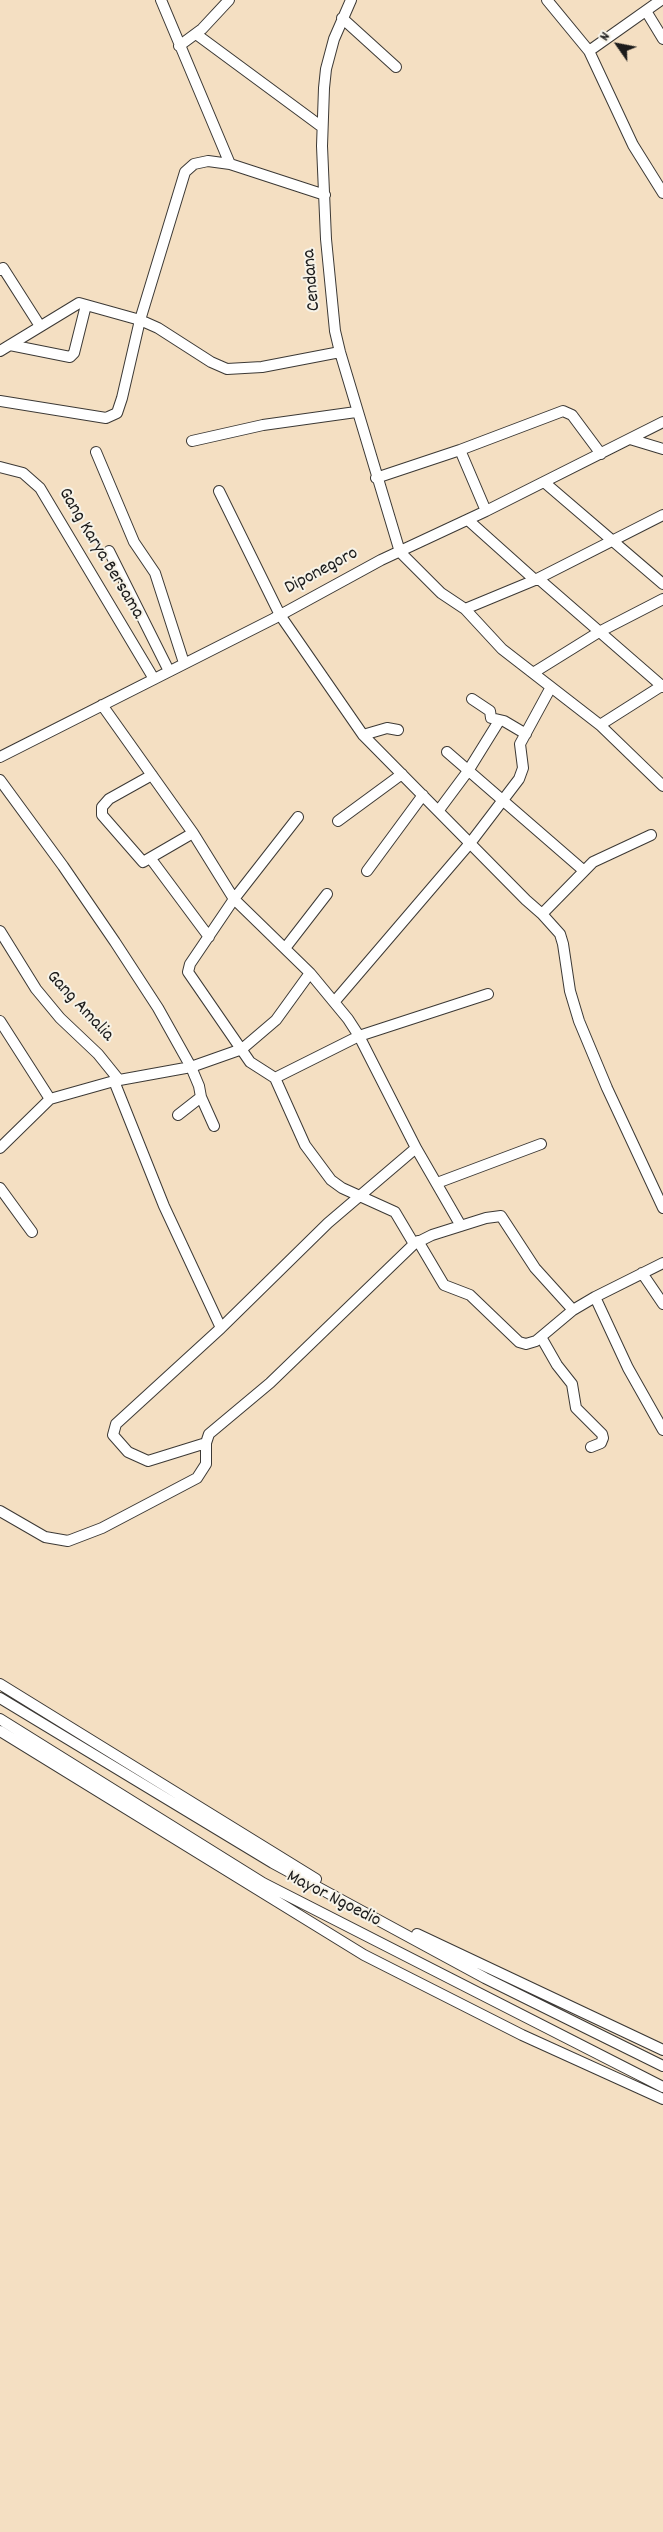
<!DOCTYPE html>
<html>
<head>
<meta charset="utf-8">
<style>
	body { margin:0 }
	#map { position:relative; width:663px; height:2532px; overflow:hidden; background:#f4dfc2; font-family:Dekko,sans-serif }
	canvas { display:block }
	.north { position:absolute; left:593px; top:20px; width:50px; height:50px; -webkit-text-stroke:4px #f7f3e8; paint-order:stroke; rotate:303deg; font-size:14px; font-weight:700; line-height:20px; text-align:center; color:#1c1c1c }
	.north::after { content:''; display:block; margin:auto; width:18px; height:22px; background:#1c1c1c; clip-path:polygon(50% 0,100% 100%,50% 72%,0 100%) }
</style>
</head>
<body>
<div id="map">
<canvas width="663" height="2532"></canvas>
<div class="north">N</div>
</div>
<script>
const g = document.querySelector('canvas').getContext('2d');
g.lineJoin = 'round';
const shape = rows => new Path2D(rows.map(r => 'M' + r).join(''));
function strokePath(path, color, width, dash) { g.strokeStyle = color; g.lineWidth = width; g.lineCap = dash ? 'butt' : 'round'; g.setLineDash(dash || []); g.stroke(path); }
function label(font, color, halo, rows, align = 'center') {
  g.font = font + ' Dekko,sans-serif'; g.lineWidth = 4; g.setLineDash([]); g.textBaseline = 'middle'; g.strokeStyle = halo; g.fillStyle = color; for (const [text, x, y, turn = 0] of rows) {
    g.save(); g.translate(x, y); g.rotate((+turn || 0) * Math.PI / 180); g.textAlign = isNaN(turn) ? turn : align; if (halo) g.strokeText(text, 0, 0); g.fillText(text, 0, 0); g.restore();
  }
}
const minor = shape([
	[161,0,230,164],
	[351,0,334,39,326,69,324,88,322,146,326,239,335,331,340,352,400,552,441,593,465,609,502,649,600,725,663,786],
	[547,0,589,51,633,145,663,193],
	[646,11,663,39],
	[342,18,396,67],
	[196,34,322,127],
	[179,46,202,29,229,0],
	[589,51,661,0],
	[0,270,3,268,40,326],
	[10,345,70,357,74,353,86,305],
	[0,351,79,303,140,320,158,328,211,362,227,369,262,367,340,352],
	[0,401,106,418,117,413,122,398,140,320,185,172,194,164,208,161,230,164,325,195],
	[630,439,663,449],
	[192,441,263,425,356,412],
	[460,450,486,511],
	[96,452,134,542,155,573,184,663],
	[0,467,23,473,40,488,154,679],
	[376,478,460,450,563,411,572,415,601,454],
	[544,482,663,584],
	[219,491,280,615,363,735,526,900,542,914,560,934,563,944,570,991,579,1021,607,1088,663,1208],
	[468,520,535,580,540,580,555,593,663,687],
	[109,551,169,671],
	[465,609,535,580,663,515],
	[533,673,599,632,663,599],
	[472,699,490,711,491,718,504,721,526,734],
	[102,705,193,833,234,899,310,973,348,1019,359,1036,416,1148],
	[600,725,663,685],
	[363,735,387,728,398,730],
	[447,752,583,870],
	[0,757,273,619,381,560,486,511,663,422],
	[152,775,109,799,102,807,102,815,143,862,193,833],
	[0,780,63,866,115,942,158,1008,191,1067,199,1086,201,1097,178,1115],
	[439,810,468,771,499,721],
	[298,817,234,899,190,964,188,972,250,1062,275,1078,305,1145,331,1180,342,1188,395,1212,414,1244],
	[338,821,402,774],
	[151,859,209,937],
	[367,871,423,795],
	[542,914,593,862,651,835],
	[0,931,36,989,60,1018,98,1054,119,1080],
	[286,947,327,894],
	[335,1001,471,842,519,779,523,768,520,744,551,687],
	[0,1021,50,1099],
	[275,1078,359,1036,488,994],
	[114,1081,164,1206,221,1328,116,1424,113,1435,128,1452,148,1461,206,1443],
	[201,1097,214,1126],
	[0,1148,50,1099,114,1081,191,1067,242,1049,276,1020,310,973],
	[437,1183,541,1144],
	[0,1188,32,1232],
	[418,1241,444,1285,470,1295,519,1342,526,1344,536,1341,573,1310],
	[663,1263,595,1297,628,1368,663,1430],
	[642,1273,663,1304],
	[221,1328,328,1223,416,1148,461,1226],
	[541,1337,557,1365,572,1384,576,1408,602,1434,603,1438,601,1443,591,1447],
	[0,1511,45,1537,68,1541,102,1528,197,1478,206,1464,206,1443,209,1434,270,1383,414,1244,432,1235,486,1218,501,1216,535,1268,573,1310,595,1297],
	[0,1684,316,1879],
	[0,1698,273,1863,485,1978,663,2066],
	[0,1719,263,1883,663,2087],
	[0,1731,364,1955,522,2035,663,2099],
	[417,1934,663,2050]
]);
const streetNames = [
	["Cendana",313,280,-95],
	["Gang Karya Bersama",100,554,59],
	["Diponegoro",322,572,-28],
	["Gang Amalia",79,1007,47],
	["Mayor Ngoedio",333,1900,27]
];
strokePath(minor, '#3c3935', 12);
strokePath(minor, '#fff', 10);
label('19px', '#1c1c1c', '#f7f3e8', streetNames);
</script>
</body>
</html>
